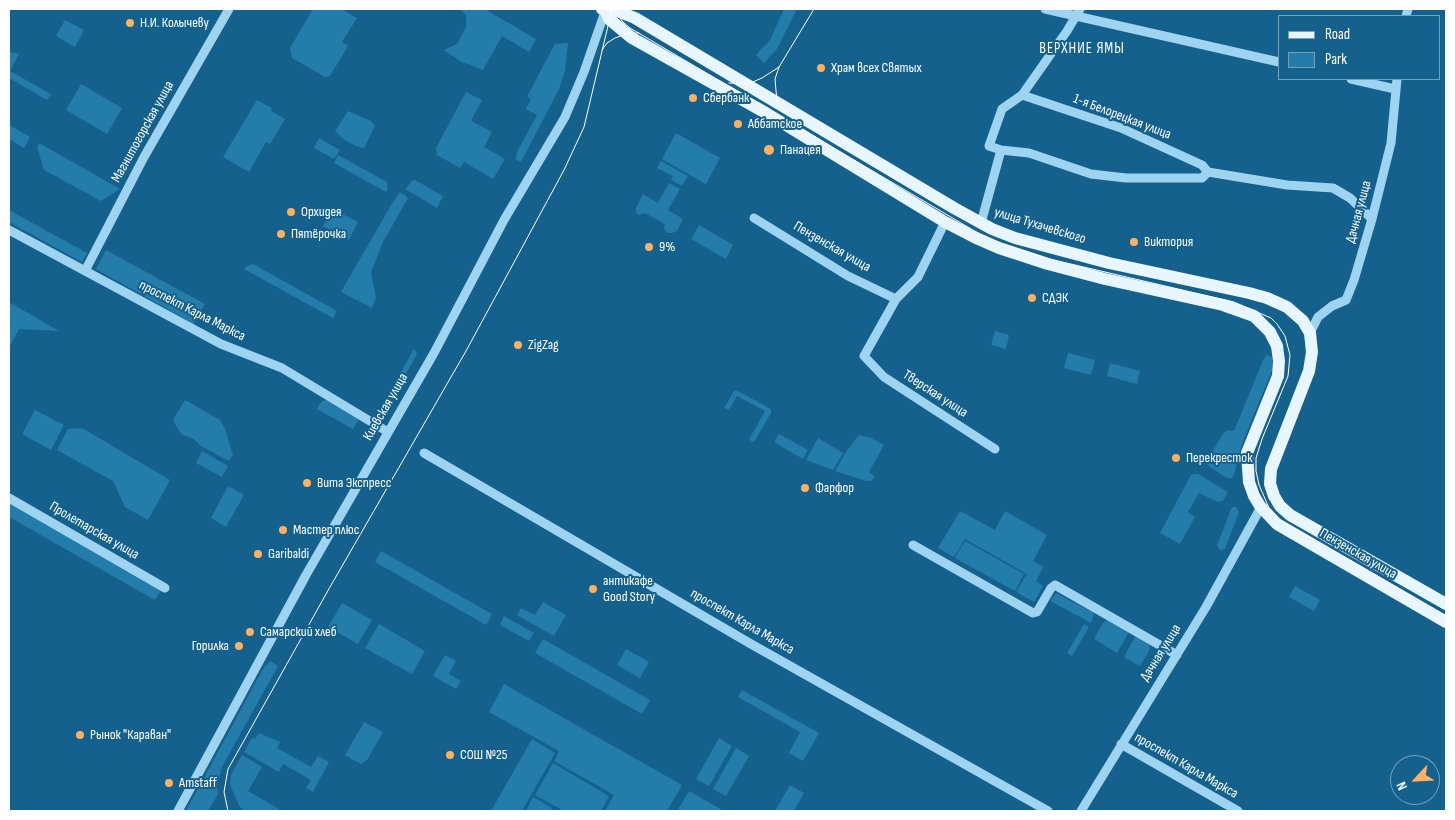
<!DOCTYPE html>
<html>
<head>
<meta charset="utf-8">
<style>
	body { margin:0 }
	#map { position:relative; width:1455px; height:820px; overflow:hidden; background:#15618d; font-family:"Sofia Sans Condensed",sans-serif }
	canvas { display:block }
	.frame { position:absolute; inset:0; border:10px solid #fff; pointer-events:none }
	.legend { position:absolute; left:1278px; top:15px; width:162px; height:65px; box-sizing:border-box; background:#15618d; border:1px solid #73a0bb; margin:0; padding:6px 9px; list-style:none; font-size:15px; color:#fff }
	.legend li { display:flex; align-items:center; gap:10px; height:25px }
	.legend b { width:25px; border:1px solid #73a0bb }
	.north { position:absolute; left:1390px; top:755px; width:50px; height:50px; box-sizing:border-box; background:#15618d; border:1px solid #73a0bb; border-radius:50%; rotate:245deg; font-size:14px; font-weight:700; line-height:20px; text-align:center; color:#fff }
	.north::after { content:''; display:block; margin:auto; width:18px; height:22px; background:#ffb15e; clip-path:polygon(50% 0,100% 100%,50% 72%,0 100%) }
</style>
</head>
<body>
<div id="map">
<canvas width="1455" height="820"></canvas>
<div class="frame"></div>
<ul class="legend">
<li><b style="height:6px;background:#e8f6ff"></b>Road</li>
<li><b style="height:14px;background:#247caa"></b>Park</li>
</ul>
<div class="north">N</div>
</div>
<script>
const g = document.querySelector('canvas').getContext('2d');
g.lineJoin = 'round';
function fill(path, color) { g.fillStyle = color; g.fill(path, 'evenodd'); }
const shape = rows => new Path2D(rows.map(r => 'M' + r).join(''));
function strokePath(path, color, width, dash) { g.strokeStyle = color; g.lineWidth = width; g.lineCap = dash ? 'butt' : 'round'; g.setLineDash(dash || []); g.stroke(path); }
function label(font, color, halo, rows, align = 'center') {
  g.font = font + ' "Sofia Sans Condensed",sans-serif'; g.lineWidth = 4; g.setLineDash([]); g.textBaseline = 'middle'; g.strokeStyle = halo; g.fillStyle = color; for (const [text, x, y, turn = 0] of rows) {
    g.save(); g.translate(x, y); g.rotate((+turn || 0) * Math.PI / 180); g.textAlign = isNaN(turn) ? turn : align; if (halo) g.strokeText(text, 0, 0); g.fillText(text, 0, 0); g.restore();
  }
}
const green = shape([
	[313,9,341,9,357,18,342,42,348,46,330,76,325,77,292,58,290,48],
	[460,9,489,9,488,11,536,39,529,52,502,36,483,70,460,61,444,50,457,44,466,27,466,15],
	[784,9,797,9,777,49,764,63,756,55,770,40],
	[65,20,84,30,75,47,56,36],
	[568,43,565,71,559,89,521,162,515,159,517,155,516,154,537,115,526,109,531,99,527,97,553,47,555,44],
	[9,52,19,54,10,71,51,94,47,100,9,78],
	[81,84,122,108,107,134,66,110],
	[466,92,482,100,471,121,492,132,484,147,505,159,493,179,464,162,460,168,437,155,436,148],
	[257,100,272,108,271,111,285,119,270,144,266,142,249,172,223,157],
	[348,111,371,121,375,126,364,148,356,146,346,141,335,131],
	[9,125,30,137,24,148,9,139],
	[676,133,720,158,706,184,662,159],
	[319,138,340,150,334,159,314,148],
	[39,143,120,189,101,201,44,170,37,147],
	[338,155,387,182,388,189,386,192,334,163],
	[661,161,688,176,682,186,671,180,673,176,657,168],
	[415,180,443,196,437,208,405,189,412,181],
	[669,183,680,189,668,210,683,219,677,231,672,233,668,233,664,229,665,224,645,213,638,215,636,212,636,208,643,194,658,203],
	[400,192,408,198,383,242,371,272,376,298,372,308,341,292,391,205],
	[333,209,358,222,349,240,323,226],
	[9,210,87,253,82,262,9,222],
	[699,225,733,245,726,259,691,239],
	[106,250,205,304,194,324,96,269],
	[253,264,337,311,333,318,244,269,247,266],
	[9,302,59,331,19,329,9,348],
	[995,331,1009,335,1006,349,991,345],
	[414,349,417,354,392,399,386,406,380,409],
	[1068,353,1095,360,1091,375,1064,368],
	[1267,355,1272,357,1272,370,1242,444,1234,475,1232,478,1227,478,1210,467,1207,464,1208,458,1223,434,1228,430,1234,431,1264,358],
	[1110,363,1140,371,1137,384,1107,376],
	[736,390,771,409,771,413,754,442,749,440,765,411,737,396,729,410,724,408,734,391],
	[326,399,359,419,353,429,317,409,320,403],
	[185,400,220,420,225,429,233,455,229,461,201,446,194,439,181,434,173,420],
	[35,410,64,425,51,450,22,434],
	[82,428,170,480,148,520,125,507,113,481,57,450,68,429],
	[779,434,808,450,803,459,774,442],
	[859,435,871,438,884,445,869,472,875,477,871,481,866,481,835,471,846,452],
	[818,438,843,453,833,470,806,460],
	[202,451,228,466,222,477,196,463],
	[1194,474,1198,474,1228,492,1223,501,1218,502,1199,493,1188,512,1195,517,1180,544,1160,533,1191,475],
	[228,486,244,495,226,527,211,518],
	[9,502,162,589,155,600,9,517],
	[1233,507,1236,507,1239,512,1225,549,1220,550,1217,546,1231,509],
	[960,511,995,530,1005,511,1047,535,1033,561,1043,567,1036,581,1043,586,1034,602,1016,592,1027,574,965,539,954,557,938,548],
	[965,541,1024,574,1015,591,955,558],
	[381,551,492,614,486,625,375,562],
	[1295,586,1320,600,1314,611,1289,597],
	[1056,593,1092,612,1094,614,1091,623,1050,601],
	[543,602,566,615,554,636,517,615,521,608,535,615],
	[342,603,372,620,358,644,328,627],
	[504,616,534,633,529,641,500,625],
	[1107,620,1129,632,1117,653,1094,639,1103,623],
	[379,624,425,651,412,674,365,648],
	[1084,624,1089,627,1072,656,1067,653],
	[1136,635,1146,641,1150,645,1149,651,1140,666,1124,657],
	[543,639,650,700,642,714,535,653],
	[626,649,649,662,640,678,617,665],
	[445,655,456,661,449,674,461,681,456,689,433,676],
	[271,661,278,666,222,767,217,787,218,794,208,811,186,811,264,667],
	[504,684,682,785,667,811,605,811,614,795,554,761,559,751,489,712],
	[742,690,819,733,803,761,789,753,800,732,738,697],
	[364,722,383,732,367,760,361,764,345,755],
	[259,733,280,742,277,748,311,767,318,756,329,762,313,792,306,788,311,780,283,764,279,772,244,752,252,738,255,739],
	[719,738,732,746,709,786,696,779],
	[532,739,555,753,522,811,491,811],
	[736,748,749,756,726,796,713,789],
	[242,755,262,767,248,791,279,809,278,811,245,811,239,806,230,784,231,775],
	[553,763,609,796,601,811,564,811,535,795],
	[790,785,804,793,794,811,775,811],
	[689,791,724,811,677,811],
	[533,797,552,808,550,811,526,811]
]);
const minor = shape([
	[1045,9,1279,62],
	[1080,9,1067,31,1022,95,1002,109,989,146,1001,150,1029,153,1091,174,1126,178,1202,178,1208,172],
	[1406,16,1408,9],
	[1351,79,1395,89],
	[1022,95,1121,128,1202,165,1208,172,1287,185,1333,188,1350,198,1372,219],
	[754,218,848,276,896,299],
	[945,222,918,277,896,299,864,356,884,377,995,449],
	[981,223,1001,150],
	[9,230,221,344,282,368,388,432],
	[85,271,144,157,229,9],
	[1310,333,1318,317,1332,306,1346,300,1354,280,1372,219,1391,143,1397,79],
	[424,453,751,644,1048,811],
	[9,498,165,588],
	[913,545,1033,613,1037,612,1051,588,1055,585,1177,655],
	[1121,744,1238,811],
	[178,811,306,575,434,353,504,220,565,117,584,72,606,9],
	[1081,811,1206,607,1261,507]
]);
const major = shape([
	[602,9,606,10,612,9,635,18,954,208,992,229,1015,238,1109,263,1249,293,1267,298,1287,307,1303,321,1310,333,1312,352,1309,371,1271,469,1270,484,1274,496,1280,506,1290,515,1446,604],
	[606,10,609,19,632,38,766,113,945,222,976,238,999,248,1048,264,1105,279,1223,305,1254,316,1270,332,1277,346,1279,361,1278,376,1247,453,1249,482,1254,496,1260,506,1277,524,1446,622]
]);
const tram = shape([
	[615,9,622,21,630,28,978,233,1001,244,1045,258,1234,302,1271,318,1277,324,1285,336,1290,355,1288,376,1262,439,1256,458,1256,471,1259,485,1269,508,1280,520,1446,616],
	[602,50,607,43,615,38,629,33,639,33],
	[729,83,748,84,762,78,779,67],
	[787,114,777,102,775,79,779,67,814,9],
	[228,811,224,792,228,769,330,587,466,351,564,170,584,127,612,9]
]);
const markers = [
	[130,23,5,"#ffb15e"],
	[821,68,5,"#ffb15e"],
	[693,98,5,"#ffb15e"],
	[738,124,5,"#ffb15e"],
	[769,150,6,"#ffb15e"],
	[291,212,5,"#ffb15e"],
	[281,234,5,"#ffb15e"],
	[1134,242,5,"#ffb15e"],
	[649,247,5,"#ffb15e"],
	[1032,298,5,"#ffb15e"],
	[518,345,5,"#ffb15e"],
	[1176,458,5,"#ffb15e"],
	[307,483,5,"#ffb15e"],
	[805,488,5,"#ffb15e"],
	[283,530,5,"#ffb15e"],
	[258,554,5,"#ffb15e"],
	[593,589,5,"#ffb15e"],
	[250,632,5,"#ffb15e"],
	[239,646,5,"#ffb15e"],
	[80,735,5,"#ffb15e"],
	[450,755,5,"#ffb15e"],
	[169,783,5,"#ffb15e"]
];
const poiNames = [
	["Н.И. Колычеву",140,23],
	["Храм всех Святых",831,68],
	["Сбербанк",703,98],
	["Аббатское",748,124],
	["Панацея",780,150],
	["Орхидея",301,212],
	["Пятёрочка",291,234],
	["Виктория",1144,242],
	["9%",659,247],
	["СДЭК",1042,298],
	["ZigZag",528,345],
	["Перекресток",1186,458],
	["Вита Экспресс",317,483],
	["Фарфор",815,488],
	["Мастер плюс",293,530],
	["Garibaldi",268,554],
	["антикафе",603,581],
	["Good Story",603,597],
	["Самарский хлеб",260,632],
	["Горилка",229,646,"right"],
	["Рынок \"Караван\"",90,735],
	["СОШ №25",460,755],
	["Amstaff",179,783]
];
const streetNames = [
	["1-я Белорецкая улица",1122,117,21],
	["Магнитогорская улица",143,132,-61],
	["Дачная улица",1359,212,-75],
	["улица Тухачевского",1040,226,17],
	["Пензенская улица",832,247,30],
	["проспект Карла Маркса",192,311,27],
	["Тверская улица",935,394,33],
	["Киевская улица",386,407,-60],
	["Пролетарская улица",94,531,30],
	["Пензенская улица",1358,554,30],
	["проспект Карла Маркса",742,622,30],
	["Дачная улица",1161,653,-58],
	["проспект Карла Маркса",1186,766,30]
];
const neighbourhoodNames = [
	["ВЕРХНИЕ ЯМЫ",1082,49]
];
fill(green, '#247caa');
strokePath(minor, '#9fd4f0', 9);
strokePath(major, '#e8f6ff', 12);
strokePath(tram, '#fff', 1);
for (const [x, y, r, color] of markers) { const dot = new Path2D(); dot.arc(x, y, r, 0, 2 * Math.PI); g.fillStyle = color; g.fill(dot); strokePath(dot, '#15618d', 2); }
label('14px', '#fff', '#15618d', poiNames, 'left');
label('14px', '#fff', '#15618d', streetNames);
g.letterSpacing = '1px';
label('15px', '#fff', '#15618d', neighbourhoodNames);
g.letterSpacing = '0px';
</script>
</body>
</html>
